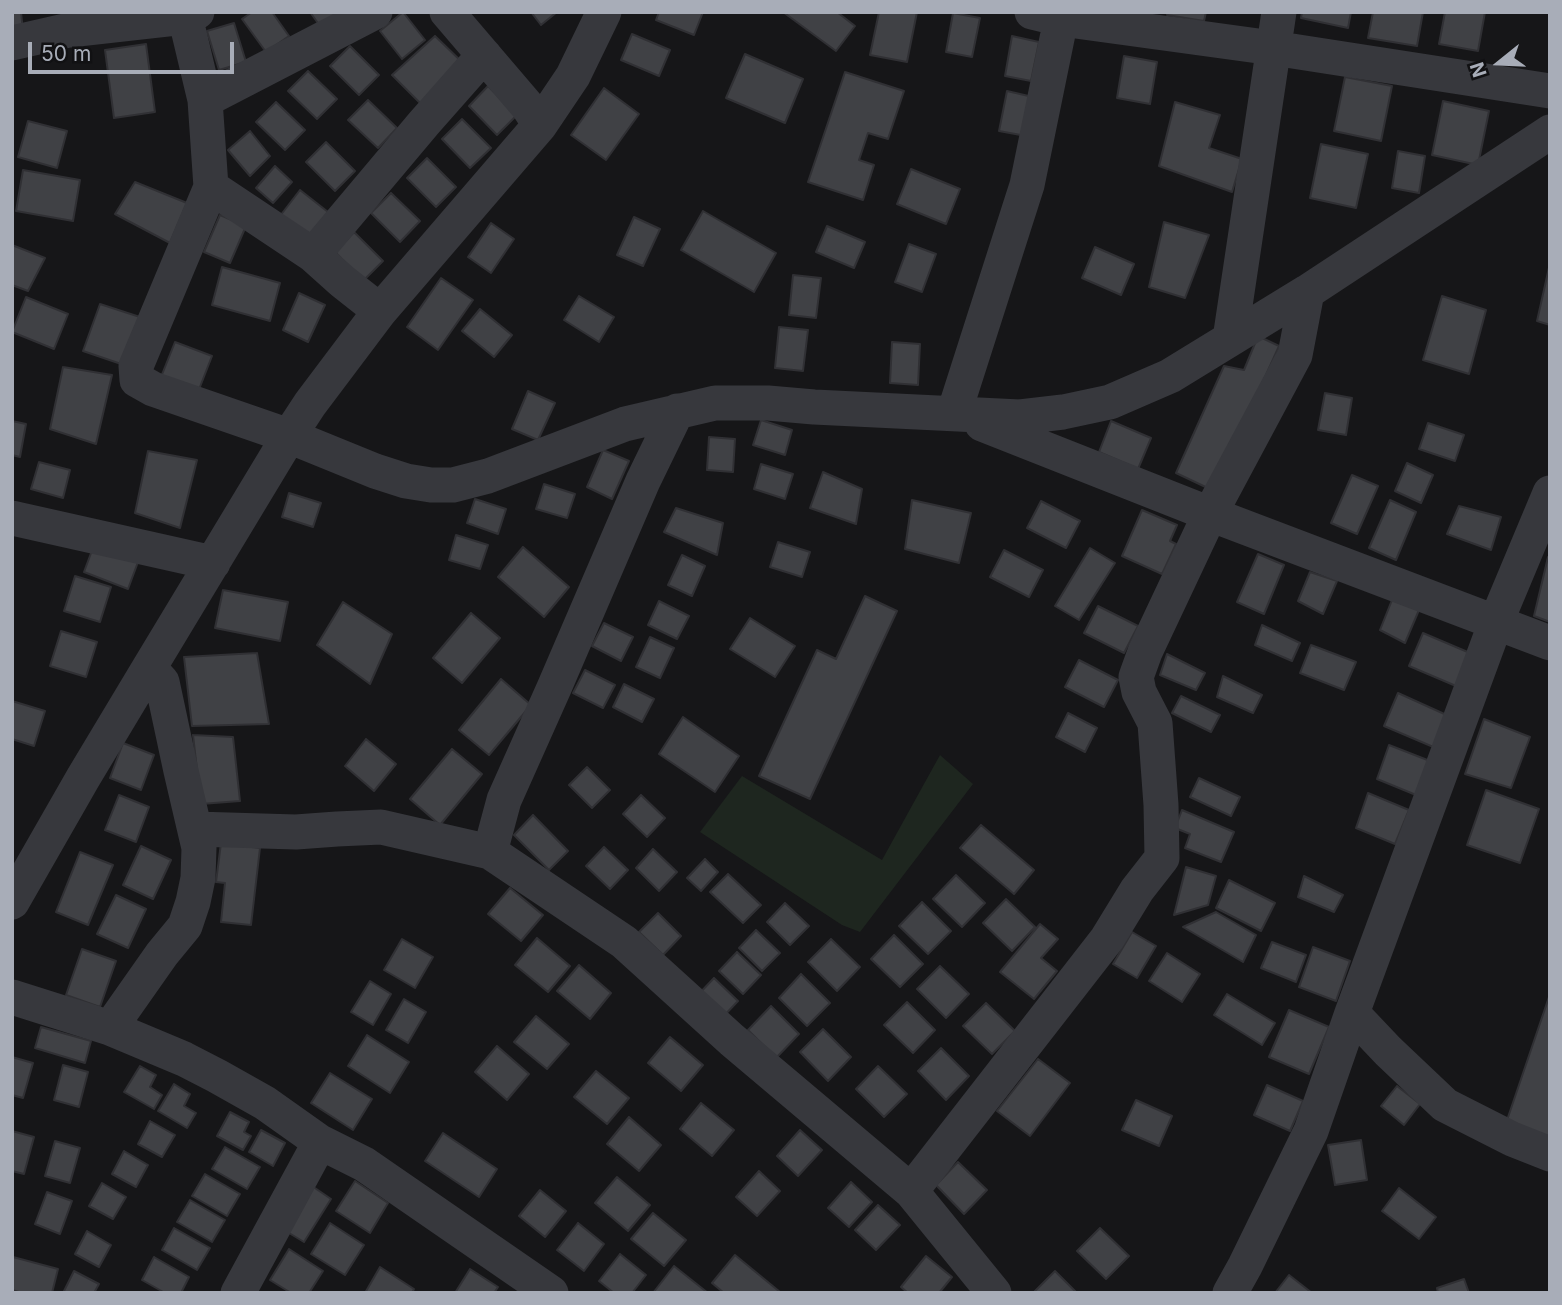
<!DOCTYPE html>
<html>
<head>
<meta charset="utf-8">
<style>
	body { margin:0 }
	#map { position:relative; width:1562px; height:1305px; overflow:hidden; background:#161618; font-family:Inter,sans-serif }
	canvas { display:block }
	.frame { position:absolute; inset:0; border:14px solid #a8adb8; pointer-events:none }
	.north { position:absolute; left:1464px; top:28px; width:70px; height:70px; -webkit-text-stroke:5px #111113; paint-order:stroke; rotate:252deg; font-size:19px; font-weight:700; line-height:28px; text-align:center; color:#a8adb8 }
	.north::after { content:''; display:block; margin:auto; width:24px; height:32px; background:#a8adb8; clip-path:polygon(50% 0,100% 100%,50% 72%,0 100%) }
	.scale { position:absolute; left:28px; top:42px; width:206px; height:32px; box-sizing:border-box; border:4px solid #a8adb8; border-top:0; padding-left:9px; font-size:21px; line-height:24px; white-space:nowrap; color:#a8adb8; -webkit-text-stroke:5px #111113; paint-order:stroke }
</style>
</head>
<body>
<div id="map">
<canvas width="1562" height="1305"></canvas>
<div class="frame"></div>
<div class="north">N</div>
<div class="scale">50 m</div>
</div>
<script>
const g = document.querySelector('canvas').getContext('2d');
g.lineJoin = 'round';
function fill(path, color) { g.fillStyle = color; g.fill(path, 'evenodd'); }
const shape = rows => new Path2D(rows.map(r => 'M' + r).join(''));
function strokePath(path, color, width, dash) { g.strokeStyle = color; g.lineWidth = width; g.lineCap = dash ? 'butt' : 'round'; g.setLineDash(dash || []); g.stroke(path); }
const green = shape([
	[940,755,973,784,860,932,842,925,700,832,742,776,882,860]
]);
const building = shape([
	[12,12,21,12,23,31,12,32,12,12],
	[252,12,272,12,289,36,266,52,242,19,252,12],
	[310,12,339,12,320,26,310,12],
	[403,12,425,40,402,59,380,31,403,12],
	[531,12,557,12,541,25,531,12],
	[659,12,703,12,694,35,656,20,659,12],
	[783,12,837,12,855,26,836,51,783,12],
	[879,12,917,12,907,62,870,55,879,12],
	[1168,12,1206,12,1204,21,1167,15,1168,12],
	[1302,12,1351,12,1348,28,1301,18,1302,12],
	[1373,12,1423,12,1417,46,1368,38,1373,12],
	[1445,12,1485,12,1478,51,1439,44,1445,12],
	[953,13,980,18,972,57,946,52,953,13],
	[234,23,246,62,219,70,207,31,234,23],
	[632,34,670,50,659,76,621,60,632,34],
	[435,36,464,64,421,104,392,75,435,36],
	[1012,36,1039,42,1031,81,1005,76,1012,36],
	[146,44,155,112,114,118,105,50,146,44],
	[350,46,379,75,359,95,330,66,350,46],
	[745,54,803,79,785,123,726,98,745,54],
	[1124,56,1157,62,1150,104,1117,98,1124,56],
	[308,71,337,99,317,119,288,91,308,71],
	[845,72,904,91,888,139,868,133,859,160,874,165,863,200,808,182,845,72],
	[1345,77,1392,86,1381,141,1334,131,1345,77],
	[488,86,517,115,497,135,469,106,488,86],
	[604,88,639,114,606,160,571,135,604,88],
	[1007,91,1033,97,1026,136,999,131,1007,91],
	[368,100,397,128,378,148,348,120,368,100],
	[1443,101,1489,111,1478,165,1432,155,1443,101],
	[276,102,305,130,285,150,256,122,276,102],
	[1175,102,1220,115,1209,148,1242,159,1232,192,1159,166,1175,102],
	[462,119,491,148,470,168,442,139,462,119],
	[28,121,67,131,57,168,18,157,28,121],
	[250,131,270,156,250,176,228,150,250,131],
	[326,142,355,171,335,191,306,162,326,142],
	[1321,144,1368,154,1356,208,1310,198,1321,144],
	[1398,151,1425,156,1419,193,1392,188,1398,151],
	[427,158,456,187,436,207,407,178,427,158],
	[275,166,292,182,273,203,256,188,275,166],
	[911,169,960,189,946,224,897,204,911,169],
	[23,170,80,180,73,221,16,211,23,170],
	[135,182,187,203,170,243,115,214,135,182],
	[300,190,328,212,308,238,280,216,300,190],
	[391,193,420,221,400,242,371,213,391,193],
	[703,211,776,253,754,292,681,250,703,211],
	[220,215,246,226,230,263,204,252,220,215],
	[634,217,660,229,643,266,617,255,634,217],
	[1164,222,1209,235,1185,298,1149,287,1164,222],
	[491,223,514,239,491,273,468,257,491,223],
	[827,226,865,242,854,268,816,252,827,226],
	[354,232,383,261,363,281,335,252,354,232],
	[909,244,936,254,922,292,895,282,909,244],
	[12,245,45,258,28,291,12,285,12,245],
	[1095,247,1134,264,1121,295,1082,278,1095,247],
	[1550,263,1550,325,1537,321,1550,263],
	[222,267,280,283,270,321,212,305,222,267],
	[793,275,821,278,816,318,789,315,793,275],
	[441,278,473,300,438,350,407,327,441,278],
	[299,293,325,305,308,342,283,330,299,293],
	[579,296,614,317,599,342,564,320,579,296],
	[1442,296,1486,310,1469,374,1423,360,1442,296],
	[26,297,68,314,54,349,12,332,26,297],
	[100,304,143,318,127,366,83,351,100,304],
	[480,309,512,335,494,357,462,331,480,309],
	[779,327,808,330,803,371,775,368,779,327],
	[1258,336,1279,346,1214,491,1176,473,1224,366,1244,370,1258,336],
	[175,342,212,356,198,392,161,377,175,342],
	[892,342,920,344,918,385,890,383,892,342],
	[63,367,112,375,96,444,50,429,63,367],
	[528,391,555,403,538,440,512,429,528,391],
	[1325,393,1352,398,1346,435,1318,430,1325,393],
	[761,420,792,430,785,455,753,445,761,420],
	[12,421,26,424,20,457,12,455,12,421],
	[1111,421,1151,438,1138,469,1099,452,1111,421],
	[1428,423,1464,435,1455,461,1419,449,1428,423],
	[709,437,735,439,733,472,707,470,709,437],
	[603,450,629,461,612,499,587,487,603,450],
	[148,451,197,460,180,528,135,513,148,451],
	[39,462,70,470,63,498,31,489,39,462],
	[1407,463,1433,475,1421,503,1395,491,1407,463],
	[761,464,793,474,785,499,754,489,761,464],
	[823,472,862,489,856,524,810,508,823,472],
	[1352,475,1378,486,1357,534,1331,523,1352,475],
	[544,484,575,494,567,518,536,509,544,484],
	[289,493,321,503,313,527,282,517,289,493],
	[475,499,506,509,498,534,467,523,475,499],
	[912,500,971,513,959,563,905,549,912,500],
	[1390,500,1416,512,1396,560,1369,548,1390,500],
	[1041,501,1080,521,1066,548,1027,528,1041,501],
	[1459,506,1501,517,1491,550,1447,534,1459,506],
	[676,508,723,523,717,555,664,532,676,508],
	[1142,510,1177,525,1170,541,1176,544,1162,574,1122,556,1142,510],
	[456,535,488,545,480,569,449,560,456,535],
	[778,542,810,552,802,577,770,567,778,542],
	[94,545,138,562,128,589,84,572,94,545],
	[523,547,569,587,544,617,498,577,523,547],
	[1090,548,1115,563,1079,620,1055,606,1090,548],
	[1004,550,1043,570,1029,597,990,577,1004,550],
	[1258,554,1284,565,1264,614,1237,602,1258,554],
	[682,555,705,566,692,596,668,585,682,555],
	[1548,557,1550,558,1550,622,1534,616,1548,557],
	[1310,572,1337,581,1323,614,1298,601,1310,572],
	[75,576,111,587,100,622,64,611,75,576],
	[223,590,288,602,280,641,215,628,223,590],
	[865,596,897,611,810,799,759,776,817,650,836,659,865,596],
	[1392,600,1419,610,1405,643,1380,630,1392,600],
	[659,601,689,616,677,639,648,625,659,601],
	[343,602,392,634,370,684,317,645,343,602],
	[1098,606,1138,626,1124,653,1084,633,1098,606],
	[471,613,500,638,462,683,433,658,471,613],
	[750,618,795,646,775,677,730,649,750,618],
	[604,623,633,637,621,661,592,646,604,623],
	[1262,625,1300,643,1292,661,1255,645,1262,625],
	[61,631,97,642,86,677,50,666,61,631],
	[1423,633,1477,656,1463,689,1409,666,1423,633],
	[650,637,674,648,660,678,636,667,650,637],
	[1311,645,1356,662,1344,690,1300,673,1311,645],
	[257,653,269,724,192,726,184,657,257,653],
	[1167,654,1205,673,1196,690,1160,675,1167,654],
	[1079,660,1118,680,1104,707,1065,687,1079,660],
	[585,670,615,685,603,708,573,693,585,670],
	[1223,676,1262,695,1253,713,1217,697,1223,676],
	[501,679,531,705,489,755,459,730,501,679],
	[624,684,654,699,642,722,613,707,624,684],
	[1398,693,1451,717,1438,749,1384,726,1398,693],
	[1181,696,1220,715,1211,732,1172,713,1181,696],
	[12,701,45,711,34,746,12,739,12,701],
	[1068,713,1097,728,1085,752,1056,737,1068,713],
	[683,717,739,756,715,792,659,754,683,717],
	[1484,719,1530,737,1511,788,1465,774,1484,719],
	[193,735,233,737,240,801,201,804,193,735],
	[366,739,396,764,374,791,345,766,366,739],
	[123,743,154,755,141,790,110,778,123,743],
	[1389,745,1430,761,1416,795,1377,779,1389,745],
	[452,749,482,774,440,825,410,799,452,749],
	[587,767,610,790,592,808,569,785,587,767],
	[1199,778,1240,797,1231,816,1190,797,1199,778],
	[1486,790,1539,809,1520,863,1467,845,1486,790],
	[1368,793,1409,810,1395,844,1356,828,1368,793],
	[119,795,149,807,136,842,105,830,119,795],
	[641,795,665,818,647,837,623,814,641,795],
	[1182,810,1234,832,1221,862,1185,848,1190,834,1175,828,1182,810],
	[533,815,568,851,549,870,514,835,533,815],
	[981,825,1034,870,1014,894,960,848,981,825],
	[221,843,260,848,251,925,221,922,225,883,216,882,221,843],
	[141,846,171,860,153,899,123,885,141,846],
	[604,847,628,870,610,889,586,866,604,847],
	[653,849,677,872,659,891,636,868,653,849],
	[80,852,113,865,88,925,56,912,80,852],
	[705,859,718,872,701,891,687,878,705,859],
	[1186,867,1216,876,1208,905,1174,915,1186,867],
	[728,874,761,905,743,923,710,892,728,874],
	[956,875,985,903,962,927,933,899,956,875],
	[1304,876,1343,895,1334,912,1298,897,1304,876],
	[1229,880,1275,903,1261,931,1216,908,1229,880],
	[510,888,543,915,521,941,488,914,510,888],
	[116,895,146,909,128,948,97,934,116,895],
	[1006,899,1035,927,1012,951,983,923,1006,899],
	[922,902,951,931,928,954,899,926,922,902],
	[785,903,809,926,790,945,767,922,785,903],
	[1216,912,1256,935,1243,962,1183,927,1216,912],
	[658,913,681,936,663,955,639,932,658,913],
	[1040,924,1058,939,1041,958,1057,971,1034,999,1000,972,1040,924],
	[756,930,780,953,762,971,739,948,756,930],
	[1132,932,1156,946,1137,978,1113,964,1132,932],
	[894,935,923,964,900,987,871,959,894,935],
	[537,938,570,966,548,992,515,965,537,938],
	[402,939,433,957,415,988,384,970,402,939],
	[831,939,860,967,837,991,808,962,831,939],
	[1272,942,1306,955,1296,982,1261,968,1272,942],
	[1313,947,1350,961,1336,1001,1299,987,1313,947],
	[82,949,116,961,100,1007,66,995,82,949],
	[737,952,761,975,743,994,719,971,737,952],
	[1167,953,1200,974,1182,1002,1149,981,1167,953],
	[579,965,611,993,590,1019,557,991,579,965],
	[940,966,969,994,946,1018,917,989,940,966],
	[801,974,830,1003,807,1026,779,998,801,974],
	[714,978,738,1001,720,1020,696,997,714,978],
	[370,981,391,994,373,1025,351,1012,370,981],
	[1227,994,1275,1023,1262,1045,1214,1015,1227,994],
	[1550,994,1550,1145,1504,1129,1550,994],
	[404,999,426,1012,408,1043,386,1030,404,999],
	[907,1002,935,1030,913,1053,884,1025,907,1002],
	[986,1003,1015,1031,992,1054,963,1026,986,1003],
	[771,1006,799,1034,776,1058,748,1030,771,1006],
	[1289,1010,1329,1027,1309,1074,1269,1057,1289,1010],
	[536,1016,569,1044,547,1069,514,1042,536,1016],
	[41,1027,91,1041,85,1063,35,1048,41,1027],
	[823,1029,851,1057,828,1081,800,1052,823,1029],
	[367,1035,409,1062,390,1093,348,1066,367,1035],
	[670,1037,703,1065,681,1091,648,1063,670,1037],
	[497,1046,529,1074,507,1100,475,1072,497,1046],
	[941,1048,969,1076,946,1100,918,1071,941,1048],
	[12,1057,33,1063,23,1098,12,1095,12,1057],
	[1038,1059,1070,1083,1030,1136,997,1111,1038,1059],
	[63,1065,88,1072,79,1107,54,1100,63,1065],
	[140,1066,156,1075,150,1087,162,1095,154,1109,124,1092,140,1066],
	[878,1066,907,1094,884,1117,856,1089,878,1066],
	[596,1071,629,1098,607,1124,574,1097,596,1071],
	[330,1073,372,1099,353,1130,311,1103,330,1073],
	[174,1084,190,1094,184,1106,196,1113,187,1128,158,1111,174,1084],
	[1267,1085,1303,1101,1290,1131,1254,1115,1267,1085],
	[1397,1086,1420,1104,1404,1125,1381,1106,1397,1086],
	[1136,1100,1172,1116,1159,1146,1122,1130,1136,1100],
	[701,1103,734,1130,712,1156,680,1129,701,1103],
	[230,1112,249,1122,244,1132,251,1136,243,1150,217,1136,230,1112],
	[629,1117,661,1145,639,1171,607,1144,629,1117],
	[150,1121,175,1135,162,1157,138,1144,150,1121],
	[261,1130,285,1143,273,1166,249,1152,261,1130],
	[800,1130,822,1150,798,1176,777,1156,800,1130],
	[12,1131,34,1137,24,1174,12,1171,12,1131],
	[443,1133,497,1169,479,1197,425,1161,443,1133],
	[1361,1140,1367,1180,1335,1185,1328,1145,1361,1140],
	[55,1141,80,1148,70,1183,45,1176,55,1141],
	[225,1147,260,1167,247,1189,212,1169,225,1147],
	[124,1151,148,1165,136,1187,112,1174,124,1151],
	[958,1162,987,1190,964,1214,936,1185,958,1162],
	[759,1171,780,1191,757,1216,736,1197,759,1171],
	[205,1174,240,1194,227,1216,192,1196,205,1174],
	[617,1177,650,1205,628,1231,595,1203,617,1177],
	[355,1181,388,1203,370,1233,336,1211,355,1181],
	[851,1182,872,1202,849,1227,828,1208,851,1182],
	[102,1183,126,1197,113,1219,89,1206,102,1183],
	[312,1186,331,1199,304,1242,284,1230,312,1186],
	[1399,1188,1436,1217,1419,1239,1382,1211,1399,1188],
	[540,1190,566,1211,545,1237,519,1216,540,1190],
	[47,1192,72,1201,60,1234,35,1224,47,1192],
	[190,1200,225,1220,212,1242,177,1222,190,1200],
	[878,1205,900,1225,876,1250,855,1230,878,1205],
	[653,1213,686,1240,664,1266,631,1239,653,1213],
	[330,1223,364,1245,345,1275,311,1254,330,1223],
	[578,1223,604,1244,584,1271,557,1250,578,1223],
	[174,1228,210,1248,197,1270,162,1250,174,1228],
	[1100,1228,1129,1256,1106,1279,1077,1251,1100,1228],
	[87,1231,111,1245,99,1267,75,1254,87,1231],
	[289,1249,323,1271,309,1293,291,1293,270,1280,289,1249],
	[620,1254,646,1275,632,1293,614,1293,599,1281,620,1254],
	[735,1255,780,1292,779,1293,724,1293,712,1283,735,1255],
	[926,1256,952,1277,939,1293,908,1293,901,1287,926,1256],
	[13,1257,58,1269,52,1293,22,1293,12,1290,13,1257],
	[154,1257,189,1277,181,1293,165,1293,142,1280,154,1257],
	[674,1266,708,1293,653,1293,674,1266],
	[380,1267,414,1289,412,1293,365,1293,380,1267],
	[470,1269,498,1287,494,1293,455,1293,470,1269],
	[74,1271,99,1284,94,1293,63,1293,74,1271],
	[1055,1271,1077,1293,1033,1293,1055,1271],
	[1289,1275,1312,1293,1275,1293,1289,1275],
	[1464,1279,1469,1293,1438,1293,1437,1288,1464,1279]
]);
const minor = shape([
	[184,12,205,100,211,187,136,366,137,380,153,389,289,436,375,471,406,481,431,485,453,485,488,476,625,424,715,403,768,403,814,407,1020,417,1063,412,1110,402,1170,376,1307,292,1550,132],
	[447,12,529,108,540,125],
	[1032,12,1061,19,1273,48,1550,91],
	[12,43,69,30,185,17,197,12],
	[205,100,375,12],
	[211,187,313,255,342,281,380,311],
	[313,255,424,123,484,55],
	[1230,339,1279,12],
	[954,413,1027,185,1061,19],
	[982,424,1210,514,1550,643],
	[12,518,213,563],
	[195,829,296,832,337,829,381,827,490,852,624,942,732,1040,911,1191,994,1293],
	[490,852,504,800,554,688,643,481,677,411],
	[12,902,83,778,149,668,289,436,310,404,380,311,540,125,573,76,604,12],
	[12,997,110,1028,184,1059,217,1076,265,1103,320,1142,364,1164,551,1293],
	[1352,1013,1388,1051,1445,1105,1512,1139,1550,1154],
	[110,1028,162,954,185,926,193,902,198,878,199,848,181,771,162,682,149,668],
	[911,1191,1107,939,1137,890,1162,858,1161,805,1155,723,1139,692,1136,677,1145,652,1210,514,1295,355,1307,292],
	[238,1293,320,1142],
	[1230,1293,1245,1266,1311,1131,1352,1013,1496,622,1550,493]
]);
fill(green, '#1e261f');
fill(building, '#404145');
strokePath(building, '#303034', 2);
strokePath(minor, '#37383d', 35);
</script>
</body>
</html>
